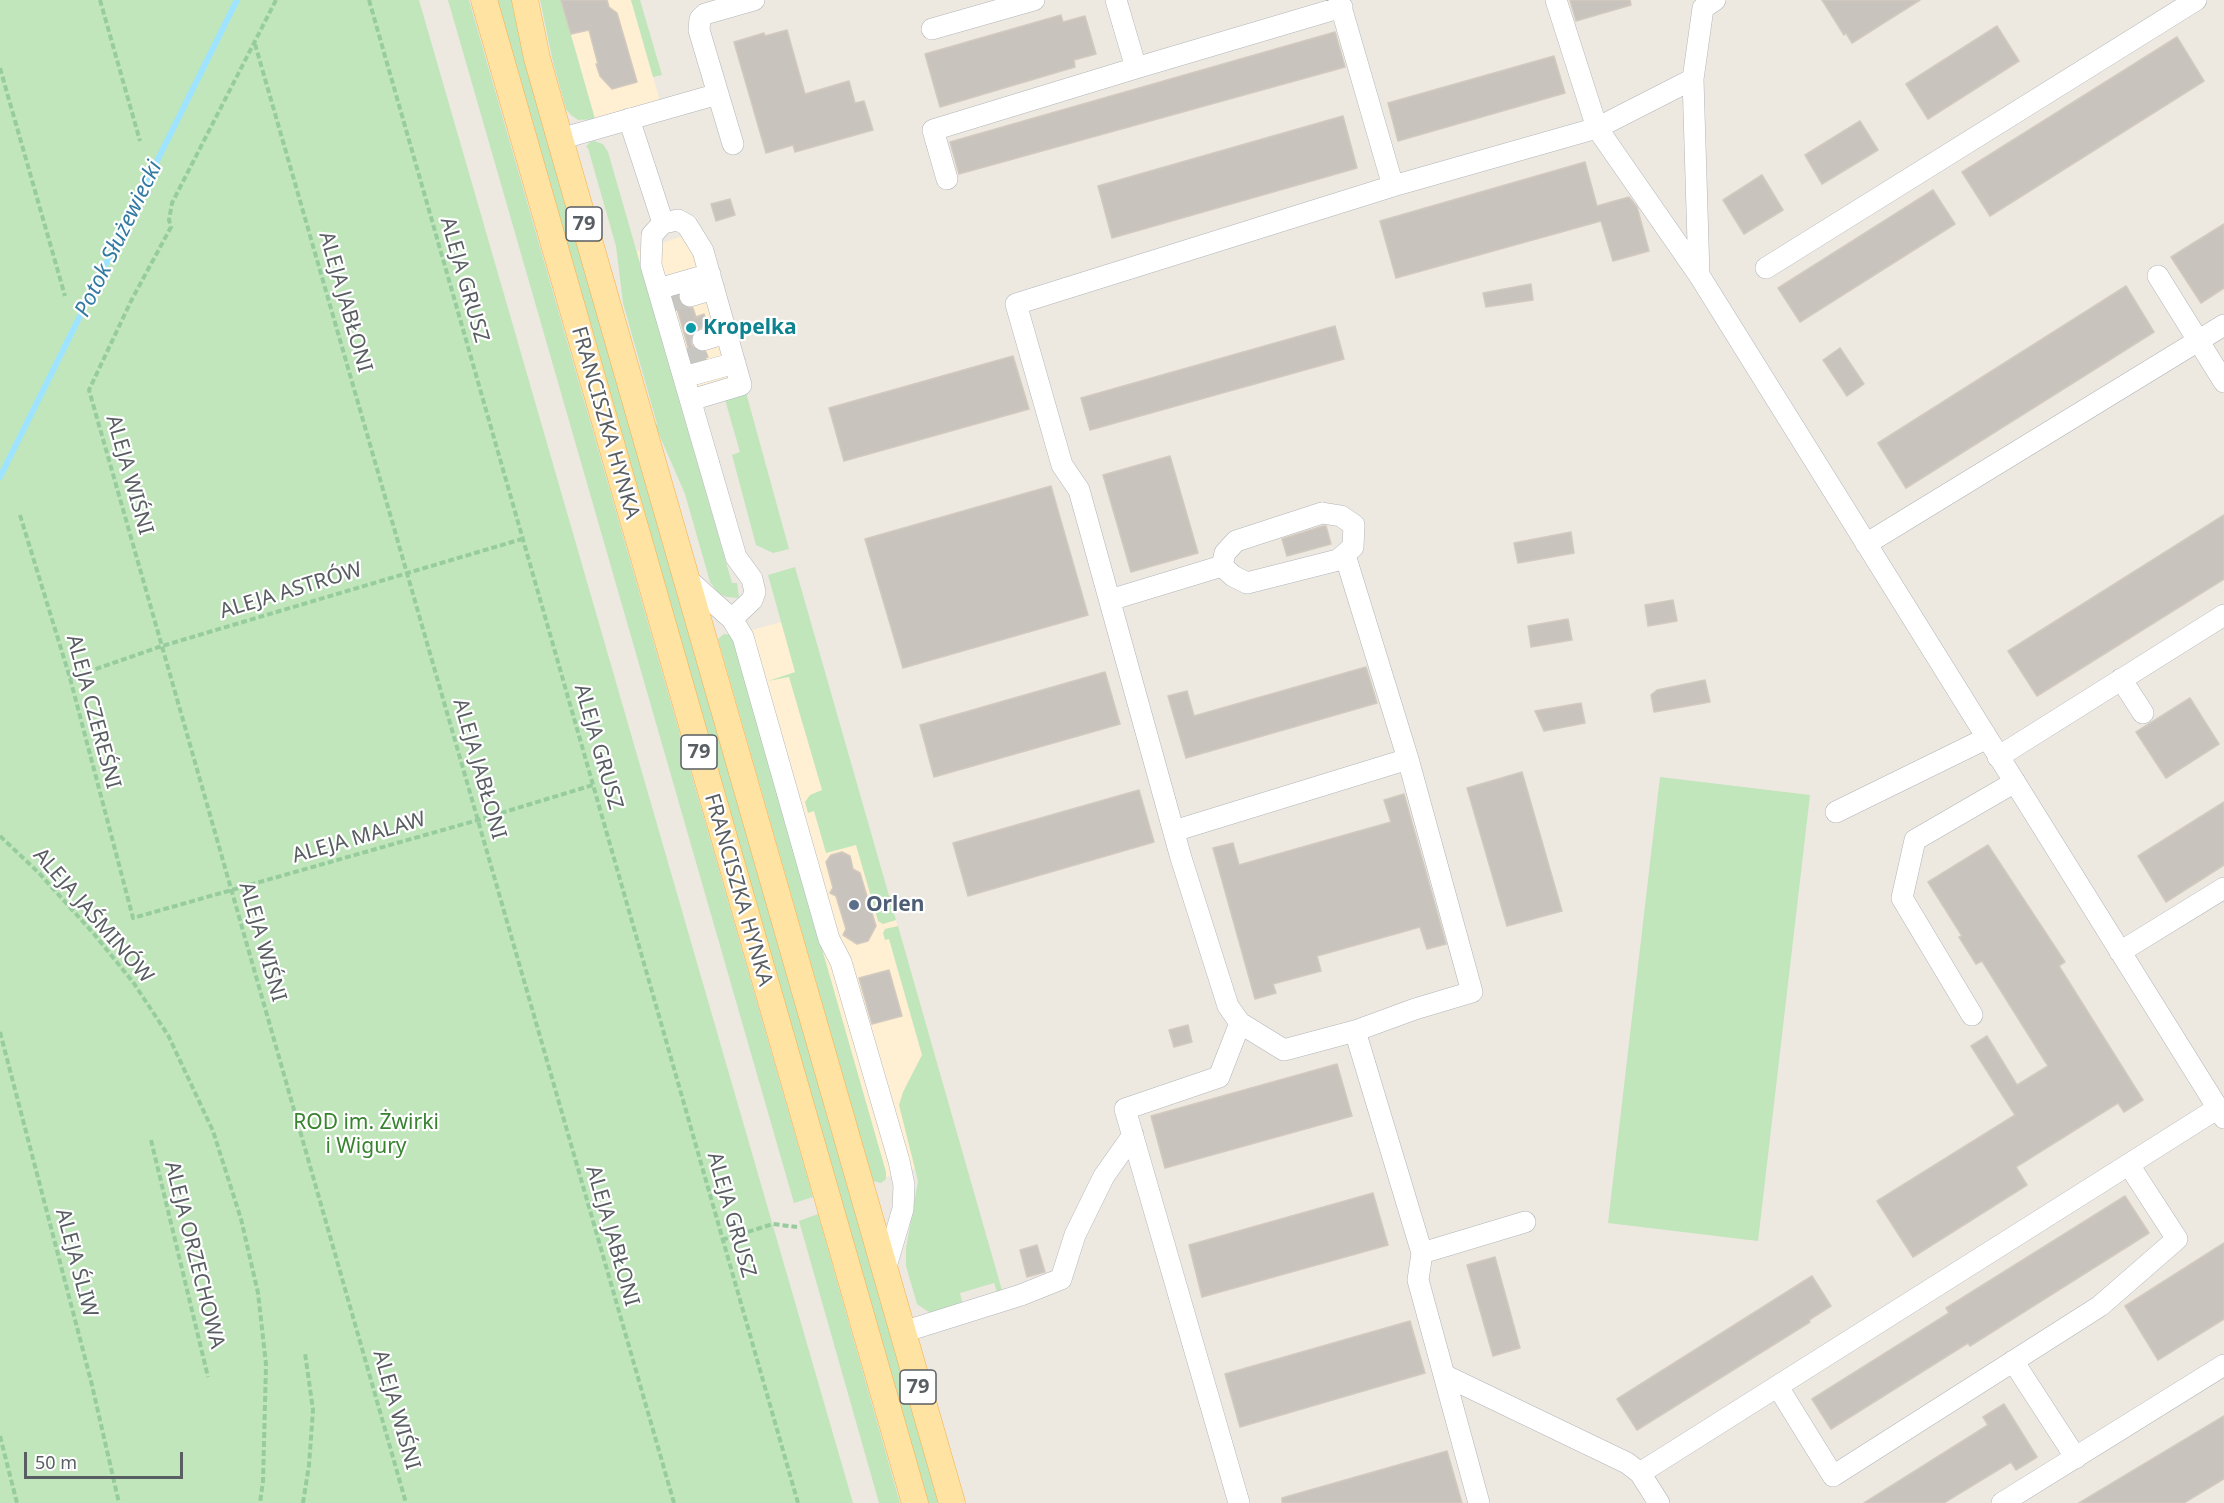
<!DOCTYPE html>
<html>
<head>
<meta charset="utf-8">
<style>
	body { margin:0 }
	#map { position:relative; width:2224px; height:1503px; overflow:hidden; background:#ede8e0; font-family:"Noto Sans",sans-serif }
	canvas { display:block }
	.scale { position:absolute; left:24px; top:1452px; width:159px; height:27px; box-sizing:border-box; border:3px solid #595e62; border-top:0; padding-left:8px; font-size:18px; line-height:21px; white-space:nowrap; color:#595e62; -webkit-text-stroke:4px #fff; paint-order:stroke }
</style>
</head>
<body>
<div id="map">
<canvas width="2224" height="1503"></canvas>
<div class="scale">50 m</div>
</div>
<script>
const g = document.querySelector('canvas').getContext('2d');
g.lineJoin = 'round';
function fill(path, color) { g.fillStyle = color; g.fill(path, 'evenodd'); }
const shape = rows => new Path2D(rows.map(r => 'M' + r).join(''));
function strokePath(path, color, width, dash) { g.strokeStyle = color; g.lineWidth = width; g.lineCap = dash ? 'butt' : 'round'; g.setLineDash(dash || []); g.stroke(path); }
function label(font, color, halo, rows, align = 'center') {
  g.font = font + ' "Noto Sans",sans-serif'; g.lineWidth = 4.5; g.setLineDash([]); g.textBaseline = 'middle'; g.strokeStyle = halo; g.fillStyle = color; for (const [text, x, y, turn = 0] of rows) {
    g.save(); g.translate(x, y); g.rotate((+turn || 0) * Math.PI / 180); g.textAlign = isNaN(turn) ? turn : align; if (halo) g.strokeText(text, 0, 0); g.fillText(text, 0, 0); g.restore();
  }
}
const commercial = shape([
	[561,0,631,0,660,101,595,119],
	[701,230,745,389,682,409,635,252],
	[808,615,963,1154,873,1181,718,639]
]);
const green = shape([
	[0,0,419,0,853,1503,0,1503],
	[448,0,469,0,813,1197,794,1203],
	[497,0,513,0,939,1503,928,1503],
	[540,0,561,0,595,119,578,120,571,115,566,109,553,62],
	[631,0,640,0,662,75,653,77],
	[594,141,603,144,608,152,732,583,737,583,739,598,727,597,719,594,710,582,685,494,655,425,657,424,623,303,616,246,588,148,586,147,590,142],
	[745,389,789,549,773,553,756,545,732,455,740,452,724,396],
	[795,567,896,920,883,924,878,921,856,845,826,853,814,811,808,813,805,802,810,795,822,790,789,677,768,681,795,672,768,575],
	[724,634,732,635,886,1172,886,1179,881,1183,873,1181,718,639],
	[1660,777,1810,795,1758,1241,1608,1223],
	[898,926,1003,1294,998,1295,994,1283,960,1293,963,1306,932,1314,917,1304,906,1266,906,1248,918,1181,899,1105,903,1092,922,1055,889,939,885,940,883,933,885,929],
	[818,1214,900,1503,879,1503,799,1221]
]);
const stream = shape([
	[0,477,237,0]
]);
const building = shape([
	[561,0,607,0,609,7,617,13,637,82,612,89,600,76,596,64,598,64,589,30,571,34,561,0],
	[1570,0,1630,0,1631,5,1576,21,1570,0],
	[1822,0,1920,0,1852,43,1846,33,1844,35,1822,0],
	[1061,15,1063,22,1085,16,1096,54,1074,60,1075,67,940,107,925,54,1061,15],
	[1997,26,2019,61,1928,119,1906,84,1997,26],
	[787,30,805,94,849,81,855,103,864,101,873,130,795,152,793,145,766,153,734,42,764,33,765,36,787,30],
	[1335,32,1345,67,959,174,950,142,1335,32],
	[2177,37,2204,81,1990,216,1962,172,2177,37],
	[1554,56,1565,93,1398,141,1388,103,1554,56],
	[1343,116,1357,168,1112,238,1098,186,1343,116],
	[1860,121,1878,150,1822,184,1805,155,1860,121],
	[1585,162,1597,206,1629,197,1637,207,1649,251,1613,261,1601,221,1396,278,1380,221,1585,162],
	[1762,175,1783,210,1744,234,1723,200,1762,175],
	[1933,190,1955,224,1800,322,1778,288,1933,190],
	[730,199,735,215,716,221,711,204,730,199],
	[2224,224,2224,288,2201,303,2171,257,2224,224],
	[1531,284,1533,300,1486,307,1483,293,1531,284],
	[2126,286,2154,332,1906,488,1878,443,2126,286],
	[678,297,682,306,693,308,696,317,704,314,707,325,693,332,691,343,695,350,706,352,708,357,692,361,674,298,678,297],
	[1335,326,1344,359,1090,430,1081,398,1335,326],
	[1840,348,1864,384,1847,396,1823,360,1840,348],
	[1013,356,1029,409,844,461,829,408,1013,356],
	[1170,456,1198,553,1131,572,1103,475,1170,456],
	[1051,486,1088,615,903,668,865,539,1051,486],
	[2224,515,2224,579,2037,696,2008,651,2224,515],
	[1323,526,1326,526,1331,544,1287,556,1282,539,1323,526],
	[1571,532,1574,553,1518,563,1514,543,1571,532],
	[1673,600,1677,621,1648,626,1645,605,1673,600],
	[1568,619,1572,640,1531,647,1528,626,1568,619],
	[1366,667,1377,703,1186,758,1168,696,1187,691,1194,716,1366,667],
	[1105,672,1120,724,934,777,920,725,1105,672],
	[1705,680,1710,702,1654,712,1651,695,1657,690,1705,680],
	[2190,698,2219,744,2166,778,2136,732,2190,698],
	[1581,703,1585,723,1544,731,1535,711,1581,703],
	[1522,772,1562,911,1507,926,1467,788,1522,772],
	[1139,790,1154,842,968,896,953,843,1139,790],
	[1404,794,1446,944,1427,949,1420,927,1317,956,1321,971,1273,984,1276,993,1255,999,1213,848,1233,843,1239,865,1391,822,1384,800,1404,794],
	[2224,802,2224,865,2166,902,2138,856,2224,802],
	[1988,845,2065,962,2059,966,2143,1100,2124,1112,2118,1103,2016,1167,2027,1185,1913,1257,1877,1201,2015,1115,1971,1046,1987,1036,2017,1085,2048,1066,1982,961,1976,964,1959,937,1962,936,1928,882,1988,845],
	[842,852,850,856,853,869,860,873,876,926,868,941,857,944,843,935,846,929,836,896,830,893,833,888,826,862,831,855,842,852],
	[889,970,902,1016,872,1024,859,978,889,970],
	[1188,1025,1192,1042,1174,1047,1169,1030,1188,1025],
	[1337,1064,1352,1116,1165,1168,1151,1116,1337,1064],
	[1373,1193,1388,1245,1202,1297,1189,1245,1373,1193],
	[2125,1196,2149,1233,1970,1346,1968,1343,1831,1429,1812,1399,1949,1313,1946,1308,2125,1196],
	[2224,1243,2224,1319,2158,1360,2125,1306,2224,1243],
	[1037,1245,1045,1272,1027,1277,1020,1250,1037,1245],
	[1495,1257,1520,1348,1493,1356,1467,1265,1495,1257],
	[1812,1276,1831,1306,1809,1320,1810,1322,1637,1430,1617,1399,1812,1276],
	[1410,1321,1425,1373,1240,1427,1225,1374,1410,1321],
	[2004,1404,2037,1457,2016,1470,2011,1462,1944,1503,1864,1503,1988,1425,1983,1417,2004,1404],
	[2224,1416,2224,1479,2184,1503,2079,1503,2224,1416],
	[1447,1451,1462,1503,1282,1503,1282,1498,1447,1451]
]);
const minorTunnel = shape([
	[668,302,690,296],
	[685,360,707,354]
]);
const path = shape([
	[100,0,140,141],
	[276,0,172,203,169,220,171,227,131,301,89,390,406,1503],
	[369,0,798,1503],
	[255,44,674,1503],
	[0,68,65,296],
	[20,515,70,678,133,918,478,820,593,785],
	[70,678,162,646,522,539],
	[0,836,39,873,94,934,133,982,168,1035,213,1131,241,1219,258,1293,266,1364,263,1481,260,1503],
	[0,1032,91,1381,119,1503],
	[151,1140,208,1377],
	[722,1240,773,1224,797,1227],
	[0,1436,17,1503],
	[303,1503,309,1465,313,1410,305,1353]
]);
const minor = shape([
	[1116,0,1136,68],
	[1339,0,1393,186],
	[1556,0,1597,128,1699,275,2224,1118],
	[932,29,1034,0],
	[1693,79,1699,275],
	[718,94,733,144],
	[629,119,663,223,678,220,687,225,703,251,741,385,691,400],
	[560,139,718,94,699,30,700,19,705,14,754,0],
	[947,179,933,130,1136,68,1342,7],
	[663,223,652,235,651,265,736,557,752,579,755,592,752,600,732,619],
	[1766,268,2196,0],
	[2158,276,2224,382],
	[658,289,710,274],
	[690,296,714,289],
	[703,340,726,333],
	[684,377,735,363],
	[1322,513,1341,516,1354,525,1353,547,1338,560,1247,583,1233,576,1222,566,1225,553,1236,541,1322,513],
	[1866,544,2224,325],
	[1345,555,1408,759],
	[686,578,732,619,743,637,829,939,841,962,899,1161,904,1185,903,1209,885,1270],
	[1110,600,1222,566],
	[2121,679,2143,713],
	[1998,757,2224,615],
	[1836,812,1987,738],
	[1174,831,1408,759,1472,992,1415,1009,1355,1031],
	[2120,952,2224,888],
	[1972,1015,1902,898,1915,840,2015,782],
	[1422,1253,1525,1222],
	[903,1332,1021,1295,1061,1279,1075,1235,1104,1176,1133,1135],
	[2013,1361,2076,1458],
	[1446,1376,1627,1463,1640,1473,1659,1503],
	[1778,1387,1833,1476,2100,1306,2177,1239,2129,1165],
	[1640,1473,2218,1108],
	[1239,1503,1125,1109,1219,1077,1240,1023],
	[1479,1503,1418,1280,1422,1253,1355,1031,1284,1050,1240,1023,1228,1006,1181,858,1079,490,1062,465,1016,304,1393,186,1597,128,1693,79,1703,8,1715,0],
	[2002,1503,2224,1365]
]);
const major = shape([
	[484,0,915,1503],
	[525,0,537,58,560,139,952,1503]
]);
const markers = [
	[691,328,6,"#0f9aa8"],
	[854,905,6,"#5c6f8a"]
];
const shields = [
	[584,224,36],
	[699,752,36],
	[918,1387,36]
];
const shieldNames = [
	["79",584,224],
	["79",699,752],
	["79",918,1387]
];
const streetNames = [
	["ALEJA GRUSZ",464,280,74],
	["ALEJA JABŁONI",345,302,74],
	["FRANCISZKA HYNKA",605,423,74],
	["ALEJA WIŚNI",129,475,74],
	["ALEJA ASTRÓW",291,591,-17],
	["ALEJA CZEREŚNI",93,712,75],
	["ALEJA GRUSZ",598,747,74],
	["ALEJA JABŁONI",479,769,74],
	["ALEJA MALAW",359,838,-16],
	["FRANCISZKA HYNKA",738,890,74],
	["ALEJA JAŚMINÓW",93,916,49],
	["ALEJA WIŚNI",262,942,74],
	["ALEJA GRUSZ",731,1215,74],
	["ALEJA JABŁONI",612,1236,74],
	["ALEJA ORZECHOWA",194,1255,76],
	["ALEJA ŚLIW",76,1263,75],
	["ALEJA WIŚNI",396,1410,74]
];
const cultureNames = [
	["Kropelka",703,328]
];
const serviceNames = [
	["Orlen",866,905]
];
const parkNames = [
	["ROD im. Żwirki",366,1123],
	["i Wigury",366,1147]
];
const waterNames = [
	["Potok Służewiecki",119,239,-64]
];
fill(commercial, '#ffefd3');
fill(green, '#c1e6bb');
strokePath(stream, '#9ee3ff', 6);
fill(building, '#c8c3bd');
strokePath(building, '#d2c9bf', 1.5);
strokePath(minorTunnel, '#c8c6c0', 21, [21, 10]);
strokePath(minor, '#b1b5b9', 22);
strokePath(major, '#f7b04f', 27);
strokePath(path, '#97cd9e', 4, [6, 3]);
strokePath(minor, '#fff', 21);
strokePath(major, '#ffe3a3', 26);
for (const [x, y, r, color] of markers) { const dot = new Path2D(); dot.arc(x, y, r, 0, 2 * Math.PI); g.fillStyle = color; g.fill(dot); strokePath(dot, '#fff', 2); }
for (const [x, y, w] of shields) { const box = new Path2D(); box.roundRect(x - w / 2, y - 17, w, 34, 4.5); g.fillStyle = '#fff'; g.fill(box); strokePath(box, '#595e62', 1.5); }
label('bold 20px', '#595e62', null, shieldNames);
label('21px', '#595e62', '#fff', streetNames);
label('bold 21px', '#0d838f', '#fff', cultureNames, 'left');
label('bold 21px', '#4e5e75', '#fff', serviceNames, 'left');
label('21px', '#388330', '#fff', parkNames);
label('italic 22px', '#337aa3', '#fff', waterNames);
</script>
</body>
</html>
